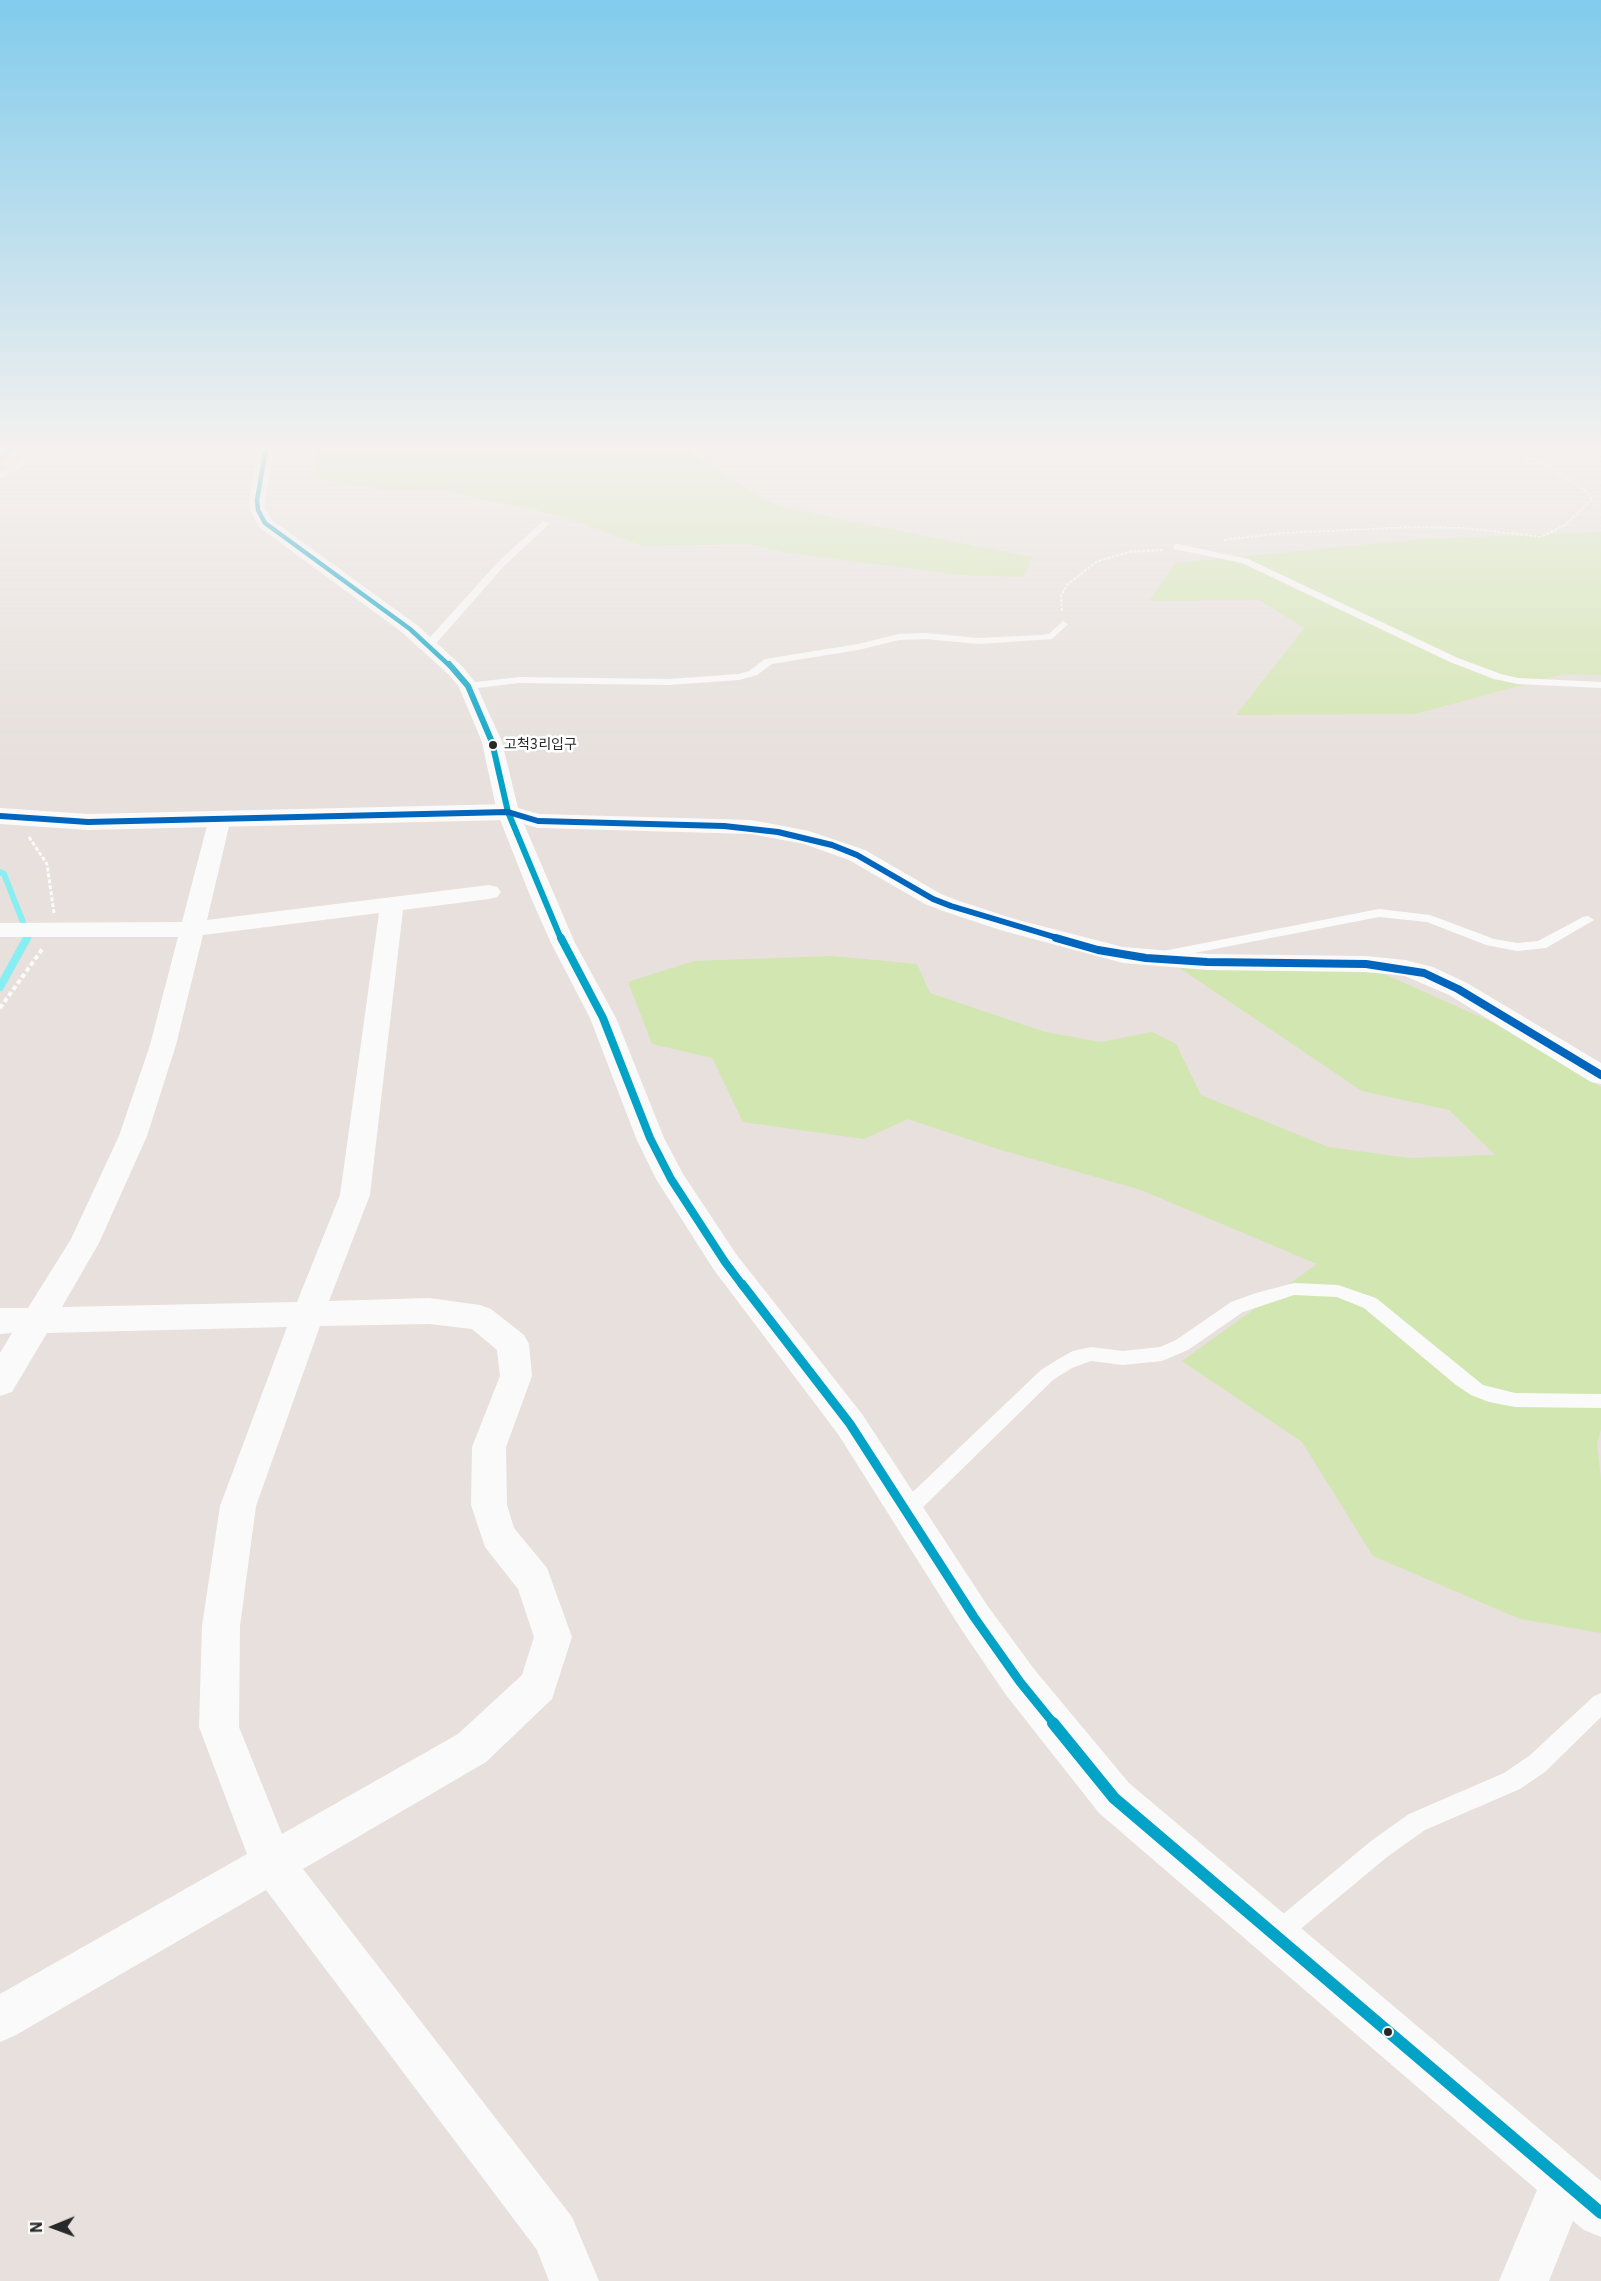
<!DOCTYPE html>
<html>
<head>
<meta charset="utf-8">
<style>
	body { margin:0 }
	#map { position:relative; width:1601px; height:2281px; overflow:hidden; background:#e7e0dc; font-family:"IBM Plex Sans",sans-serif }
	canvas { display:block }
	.north { position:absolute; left:24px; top:2197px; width:60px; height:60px; -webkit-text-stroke:4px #fff; paint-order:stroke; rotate:269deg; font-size:16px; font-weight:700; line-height:24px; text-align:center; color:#282828 }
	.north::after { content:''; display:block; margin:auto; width:21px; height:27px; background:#282828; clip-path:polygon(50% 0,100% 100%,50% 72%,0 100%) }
</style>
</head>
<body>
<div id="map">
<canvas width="1601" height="2281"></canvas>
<div class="north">N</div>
</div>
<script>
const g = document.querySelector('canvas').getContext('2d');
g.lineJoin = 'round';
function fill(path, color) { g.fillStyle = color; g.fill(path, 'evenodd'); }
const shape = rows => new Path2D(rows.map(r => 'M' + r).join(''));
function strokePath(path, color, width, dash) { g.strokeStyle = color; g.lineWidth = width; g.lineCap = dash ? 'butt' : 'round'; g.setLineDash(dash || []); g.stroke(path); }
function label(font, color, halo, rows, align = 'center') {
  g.font = font + ' "IBM Plex Sans","Noto Sans KR",sans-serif'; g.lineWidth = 5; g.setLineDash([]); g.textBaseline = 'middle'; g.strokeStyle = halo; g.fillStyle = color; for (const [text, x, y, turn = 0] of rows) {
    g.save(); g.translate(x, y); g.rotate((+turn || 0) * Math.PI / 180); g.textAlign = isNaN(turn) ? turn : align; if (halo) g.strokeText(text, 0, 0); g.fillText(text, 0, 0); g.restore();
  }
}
const green = shape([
	[317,449,683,449,771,503,839,519,1033,557,1023,577,959,575,783,552,750,544,643,546,573,520,532,509,438,490,389,491,313,478],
	[1601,532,1601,675,1564,674,1415,714,1236,715,1304,628,1259,600,1149,601,1175,563,1422,539],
	[831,956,917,964,930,993,1045,1032,1101,1042,1152,1032,1176,1044,1201,1095,1328,1147,1409,1158,1495,1155,1449,1110,1362,1091,1178,967,1382,973,1496,1024,1601,1087,1601,1429,1597,1444,1601,1480,1601,1633,1520,1619,1373,1556,1302,1442,1182,1361,1317,1264,1141,1190,1001,1150,908,1119,864,1139,743,1122,712,1058,652,1044,628,982,694,961]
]);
const streamFar2 = shape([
	[0,459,11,449]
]);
const streamFar1 = shape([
	[0,872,4,874,28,935,26,939]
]);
const stream = shape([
	[0,987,27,938]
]);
const pathFar2 = shape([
	[1224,540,1283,533,1414,527,1465,528,1541,537,1565,525,1592,500,1587,492,1562,475,1536,460,1509,449],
	[1062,611,1061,596,1067,585,1096,562,1129,552,1163,550]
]);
const pathFar1 = shape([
	[29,837,47,864,54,913]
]);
const path = shape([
	[0,1008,43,948]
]);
const service = shape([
	[31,449,40,449,19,469,0,479,0,473,13,465,31,449],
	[543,521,550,523,504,566,432,648,424,648,424,644,498,562,543,521],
	[1177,544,1248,559,1458,658,1501,674,1518,678,1601,682,1601,688,1518,684,1494,679,1450,662,1242,563,1174,549,1174,545,1177,544],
	[1063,621,1068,624,1052,639,978,644,926,639,899,640,858,650,772,664,757,675,739,680,669,685,519,683,468,689,463,686,468,683,519,677,669,679,738,674,749,671,765,659,858,644,899,634,926,633,978,638,1040,635,1049,634,1063,621],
	[1379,909,1430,915,1494,939,1517,943,1538,941,1583,917,1588,916,1594,920,1546,948,1517,951,1486,945,1427,922,1379,917,1163,959,1156,955,1163,951,1379,909],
	[1294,1283,1338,1285,1376,1298,1483,1385,1515,1393,1601,1394,1601,1408,1515,1407,1489,1402,1471,1395,1456,1385,1364,1308,1337,1297,1294,1295,1243,1312,1188,1350,1162,1361,1123,1365,1091,1361,1072,1368,1053,1380,912,1518,905,1520,898,1518,896,1512,898,1506,1041,1370,1060,1358,1073,1351,1091,1347,1123,1351,1160,1347,1176,1340,1231,1302,1256,1293,1294,1283],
	[1601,1693,1601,1717,1545,1772,1520,1789,1425,1830,1387,1857,1286,1941,1278,1944,1270,1941,1267,1933,1270,1925,1371,1841,1409,1814,1504,1773,1529,1756,1594,1696,1601,1693]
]);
const minor = shape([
	[258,449,274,449,265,500,266,510,272,520,417,625,463,667,475,682,502,742,518,808,539,814,751,820,809,831,865,850,941,894,959,901,1018,920,1123,947,1207,954,1366,956,1405,960,1433,967,1467,983,1601,1063,1601,1084,1591,1082,1449,995,1405,976,1366,972,1207,970,1123,963,1000,930,943,911,925,904,849,860,804,844,751,834,538,828,524,824,575,943,616,1018,664,1138,683,1174,736,1254,862,1414,987,1605,1034,1669,1129,1783,1601,2181,1601,2237,1584,2230,1573,2221,1549,2281,1499,2281,1537,2190,1099,1813,1006,1695,961,1629,838,1434,714,1270,656,1179,636,1138,590,1018,551,943,531,898,497,812,482,742,459,687,449,675,403,633,259,527,250,510,249,500,258,449],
	[220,811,228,813,231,818,207,920,489,885,497,887,501,892,497,897,489,899,403,910,370,1195,329,1301,429,1298,480,1305,491,1309,524,1335,529,1344,532,1376,506,1447,507,1505,514,1528,547,1568,572,1637,552,1699,486,1762,303,1869,572,2217,599,2281,549,2281,537,2250,266,1890,16,2035,0,2042,0,1994,247,1854,199,1727,202,1626,220,1506,287,1327,47,1333,12,1392,0,1396,0,1353,12,1333,0,1334,0,1308,28,1308,71,1239,119,1136,150,1045,178,937,0,937,0,923,182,922,209,818,212,813,220,811],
	[379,913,340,1195,297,1302,62,1307,99,1243,147,1136,176,1045,203,935,379,913],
	[429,1324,472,1329,497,1350,500,1376,472,1447,471,1505,485,1547,518,1589,534,1637,522,1675,458,1734,282,1834,239,1727,240,1626,256,1506,320,1326,429,1324]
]);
const tertiary = shape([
	[508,804,517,807,521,812,517,817,508,820,88,830,0,824,0,808,88,814,508,804]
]);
const bus1Far4 = shape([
	[266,449,257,500,258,510,265,523,410,629,450,666]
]);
const bus1Far3 = shape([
	[449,664,468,686,492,742,508,812,561,939]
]);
const bus1Far2 = shape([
	[561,938,603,1018,650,1138,671,1179,725,1262,743,1286]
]);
const bus1Far1 = shape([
	[742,1284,850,1424,974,1617,1020,1682,1055,1725]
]);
const bus1 = shape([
	[1053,1723,1114,1798,1601,2213]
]);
const bus2Far1 = shape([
	[0,816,88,822,508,812,538,821,724,826,778,832,832,845,857,855,933,899,951,906,1061,939]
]);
const bus2 = shape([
	[1056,938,1098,950,1146,958,1207,962,1366,964,1424,973,1458,989,1601,1075]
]);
const markers = [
	[493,745,5,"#282828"],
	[1388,2032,5,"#282828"]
];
const farBusnames = [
	["고척3리입구",504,745]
];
fill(green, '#d2e6b1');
strokePath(streamFar2, '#87eef2', 4.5);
strokePath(streamFar1, '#87eef2', 6);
strokePath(stream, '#87eef2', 8);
strokePath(pathFar2, '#fbfafa', 2, [3, 1.5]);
strokePath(pathFar1, '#fbfafa', 3, [4, 2]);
strokePath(path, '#fbfafa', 4, [4.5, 3]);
fill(service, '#fbfafa');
fill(minor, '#fbfafa');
fill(tertiary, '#fbfafa');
strokePath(bus1Far4, '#02a3c6', 4.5);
strokePath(bus1Far3, '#02a3c6', 6);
strokePath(bus1Far2, '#02a3c6', 8);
strokePath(bus1Far1, '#02a3c6', 9);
strokePath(bus1, '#02a3c6', 12);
strokePath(bus2Far1, '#0065bd', 6);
strokePath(bus2, '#0065bd', 8);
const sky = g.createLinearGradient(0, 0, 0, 769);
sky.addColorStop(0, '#81cbec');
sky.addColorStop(0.58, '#f4f1ef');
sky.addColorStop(1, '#f4f1ef00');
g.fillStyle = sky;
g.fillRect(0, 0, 1601, 769);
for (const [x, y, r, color] of markers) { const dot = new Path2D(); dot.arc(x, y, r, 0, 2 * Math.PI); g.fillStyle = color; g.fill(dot); strokePath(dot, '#fff', 2); }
label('14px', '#282828', '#fff', farBusnames, 'left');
</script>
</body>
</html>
